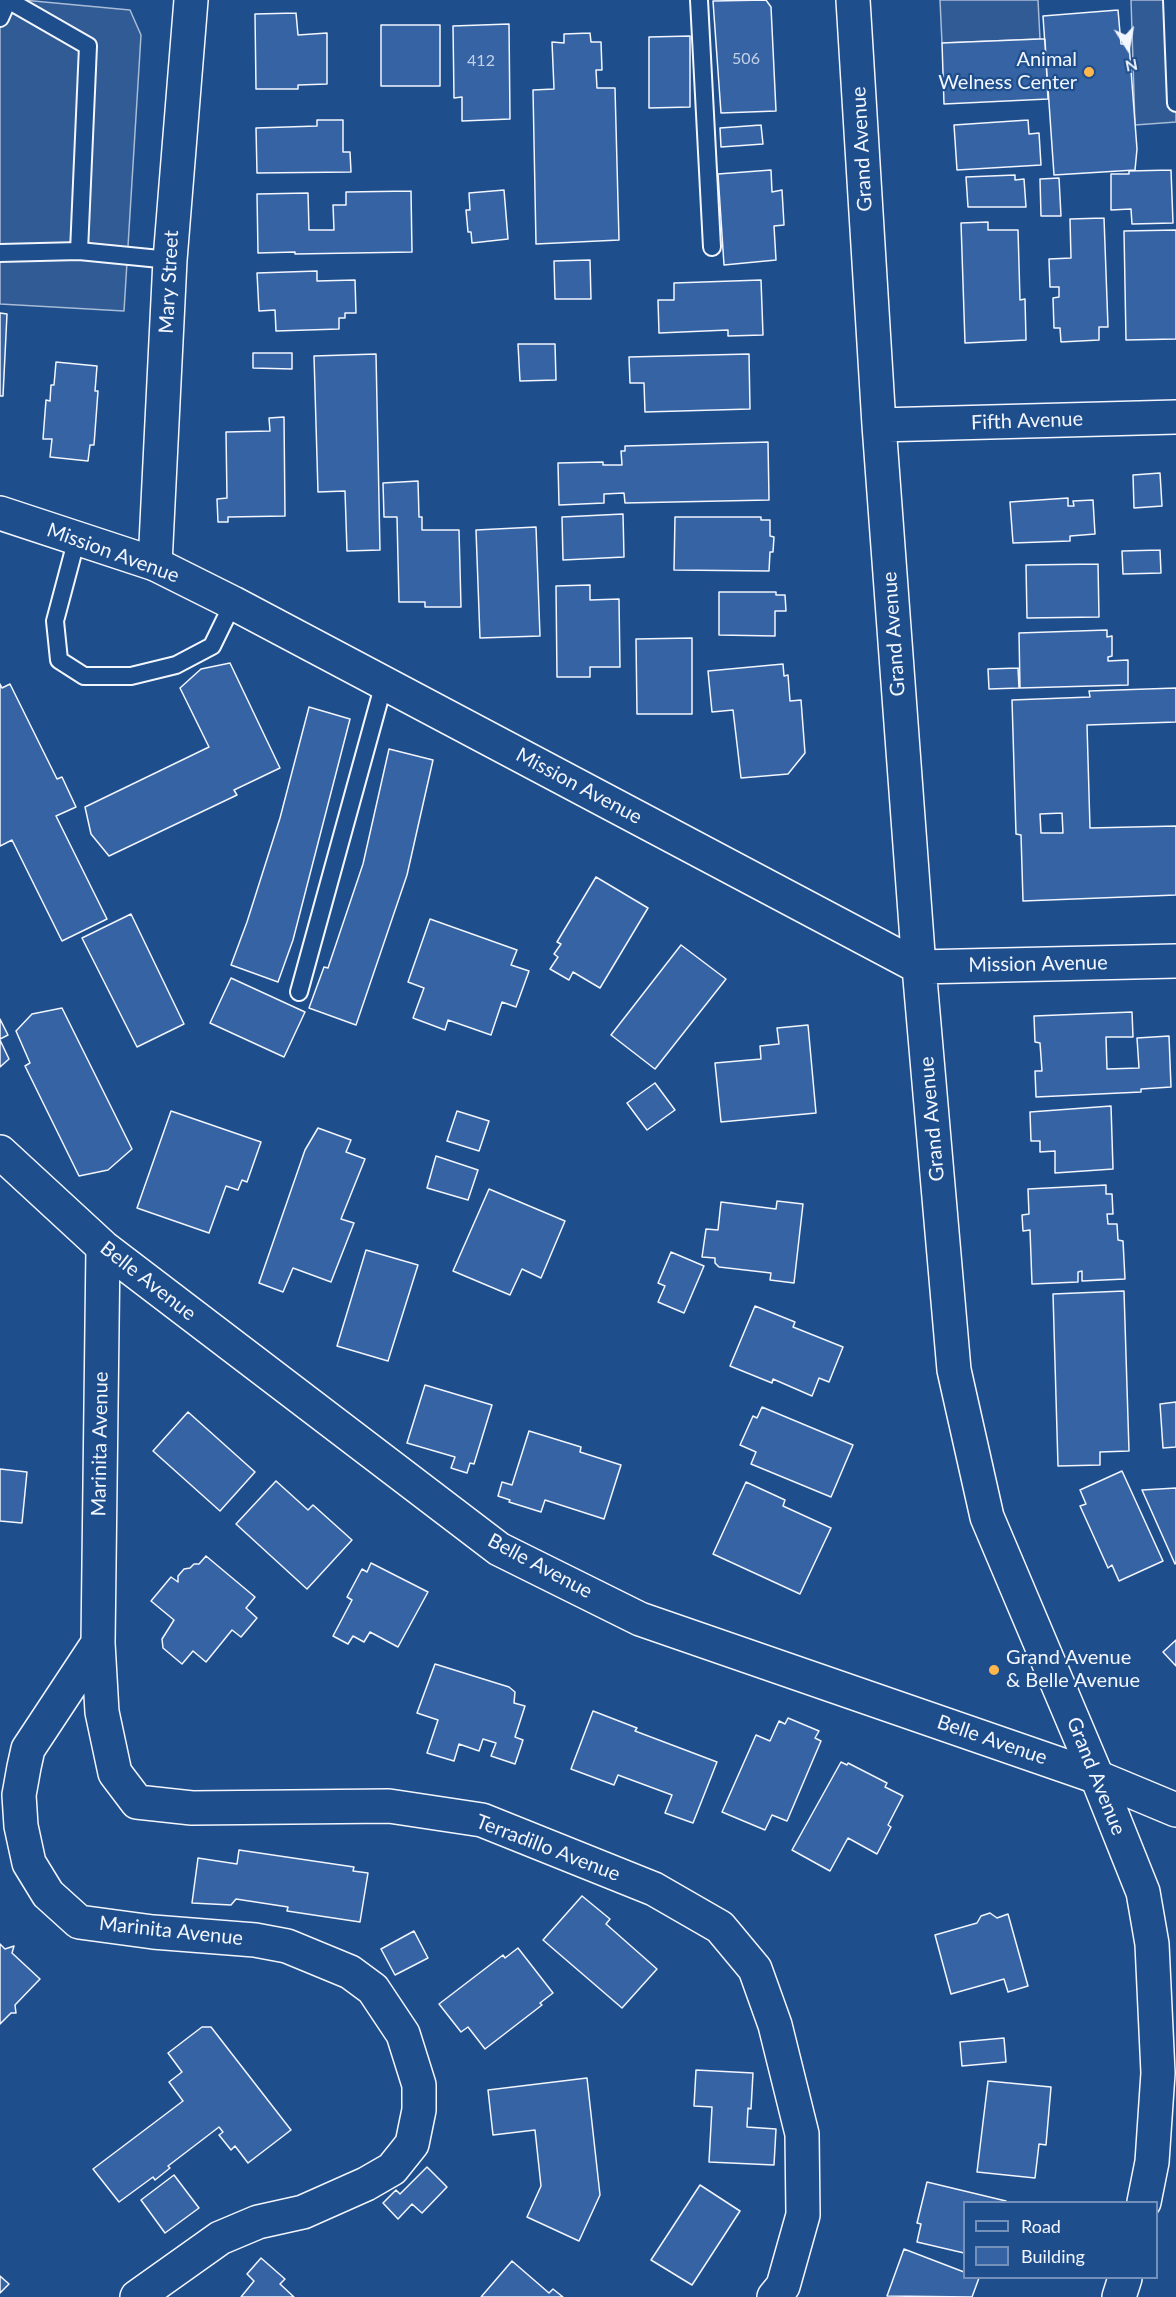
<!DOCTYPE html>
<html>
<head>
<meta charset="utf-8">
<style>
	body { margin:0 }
	#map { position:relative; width:1176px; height:2297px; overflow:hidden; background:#1f4e8c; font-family:Lato,sans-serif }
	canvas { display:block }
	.legend { position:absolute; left:963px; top:2201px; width:195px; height:78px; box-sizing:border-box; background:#1f4e8c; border:2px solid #7391ba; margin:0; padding:8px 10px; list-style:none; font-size:18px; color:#f2f6ff }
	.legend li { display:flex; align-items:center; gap:12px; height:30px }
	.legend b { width:30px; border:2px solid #7391ba }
	.north { position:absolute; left:1098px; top:18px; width:60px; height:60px; -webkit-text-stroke:4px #1f4e8c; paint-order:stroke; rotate:169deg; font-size:16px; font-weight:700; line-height:24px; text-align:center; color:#f2f6ff }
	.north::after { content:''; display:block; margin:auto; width:21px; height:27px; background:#f2f6ff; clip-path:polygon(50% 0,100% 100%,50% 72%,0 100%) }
</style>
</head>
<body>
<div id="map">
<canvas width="1176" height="2297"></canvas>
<ul class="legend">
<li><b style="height:8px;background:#1f4e8c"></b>Road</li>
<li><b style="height:16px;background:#3563a3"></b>Building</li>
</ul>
<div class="north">N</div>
</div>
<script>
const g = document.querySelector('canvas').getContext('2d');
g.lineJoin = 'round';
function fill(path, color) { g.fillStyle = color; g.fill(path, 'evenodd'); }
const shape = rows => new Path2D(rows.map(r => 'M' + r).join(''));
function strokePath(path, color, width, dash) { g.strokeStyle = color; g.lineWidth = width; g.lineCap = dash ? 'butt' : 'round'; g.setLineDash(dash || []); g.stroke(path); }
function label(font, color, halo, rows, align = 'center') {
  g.font = font + ' Lato,sans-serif'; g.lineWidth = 4.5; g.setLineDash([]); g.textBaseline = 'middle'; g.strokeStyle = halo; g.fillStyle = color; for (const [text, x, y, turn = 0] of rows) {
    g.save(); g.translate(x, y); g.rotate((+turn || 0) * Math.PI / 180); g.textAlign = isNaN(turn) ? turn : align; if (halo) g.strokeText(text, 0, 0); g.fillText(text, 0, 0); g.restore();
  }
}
const built = shape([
	[0,0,23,0,130,10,141,35,124,311,0,304,0,0],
	[940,0,1038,0,1040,39,942,43,940,0],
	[1131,0,1176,0,1176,122,1135,125,1131,0]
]);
const building = shape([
	[766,0,771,7,776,111,721,113,713,1,766,0],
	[1118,10,1121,44,1129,44,1137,149,1135,170,1054,175,1043,16,1118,10],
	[296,13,298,35,327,33,327,84,298,85,298,89,256,89,255,14,296,13],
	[509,24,510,119,462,121,462,97,454,98,453,26,509,24],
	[381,25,440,25,440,86,381,86,381,25],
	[590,33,591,42,601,42,602,70,596,70,597,88,615,88,619,240,536,244,533,90,554,89,552,42,564,43,564,34,590,33],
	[690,36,690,107,649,108,649,37,690,36],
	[1040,39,1045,39,1048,99,944,104,942,43,1040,39],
	[317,120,343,120,343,152,350,152,351,172,257,173,256,128,317,126,317,120],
	[1028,120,1029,134,1039,133,1041,165,957,170,954,125,1028,120],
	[761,125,763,144,721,147,720,128,761,125],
	[771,170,772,192,782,190,784,225,774,226,776,260,724,265,718,174,771,170],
	[1171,170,1173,223,1132,224,1131,209,1111,210,1111,174,1129,174,1129,171,1171,170],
	[1015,175,1015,180,1024,179,1026,207,968,207,966,177,1015,175],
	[1059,178,1061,216,1041,216,1040,179,1059,178],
	[504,190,508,239,472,243,471,232,468,232,466,210,470,210,469,193,504,190],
	[411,191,412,252,295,254,295,252,258,253,257,194,308,193,309,230,334,230,333,205,346,205,346,192,411,191],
	[1104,218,1108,327,1099,327,1099,340,1061,342,1060,328,1054,328,1053,298,1059,297,1059,287,1050,287,1049,259,1071,258,1070,219,1104,218],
	[988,222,988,230,1018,230,1020,300,1025,299,1026,340,965,343,961,223,988,222],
	[1176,230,1176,339,1126,340,1124,231,1176,230],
	[590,260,591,299,555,299,554,261,590,260],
	[317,271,317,281,355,280,356,313,345,313,345,318,339,318,339,329,276,331,275,310,259,311,257,273,317,271],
	[761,280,763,335,728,336,728,330,659,333,658,300,674,300,674,283,761,280],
	[0,313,7,314,3,396,0,396,0,313],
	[518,344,555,344,556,380,520,381,518,344],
	[253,353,292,353,292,369,253,368,253,353],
	[376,354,380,550,347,551,345,491,318,492,314,356,376,354],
	[749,354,750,409,645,412,644,383,630,383,629,357,749,354],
	[56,362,97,366,95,391,98,391,94,445,90,445,88,461,50,457,52,439,43,439,46,400,50,401,51,385,54,385,56,362],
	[284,417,285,516,228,517,228,522,218,522,217,499,227,498,226,432,270,431,269,418,284,417],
	[768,442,769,500,625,503,624,493,604,494,604,503,559,505,558,463,603,462,603,465,622,465,621,451,625,451,625,446,768,442],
	[1160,473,1162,506,1134,508,1133,475,1160,473],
	[418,481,419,517,422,517,422,530,459,530,461,607,425,607,425,602,399,602,397,517,384,517,383,483,418,481],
	[1068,498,1068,506,1074,506,1073,501,1093,500,1095,534,1070,536,1070,541,1013,543,1010,502,1068,498],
	[623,514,624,557,563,560,562,517,623,514],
	[675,517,761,517,761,520,770,520,770,536,774,537,773,552,770,552,769,571,674,570,675,517],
	[536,527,540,636,480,638,476,530,536,527],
	[1160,550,1161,573,1123,574,1122,551,1160,550],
	[1098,564,1099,617,1027,618,1026,565,1098,564],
	[590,585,590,600,619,599,620,667,590,667,590,677,557,677,556,586,590,585],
	[719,592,776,592,776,595,785,595,786,611,775,611,775,636,719,635,719,592],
	[1107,630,1107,637,1112,636,1112,656,1108,657,1108,661,1128,660,1128,685,1020,688,1019,633,1107,630],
	[692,638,692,714,637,714,636,639,692,638],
	[230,663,280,768,234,790,237,795,109,856,91,834,85,807,209,747,180,688,201,669,230,663],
	[783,664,784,676,788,675,790,701,801,700,805,753,788,774,741,778,733,710,712,712,708,671,783,664],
	[1018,668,1019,688,989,689,988,669,1018,668],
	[0,684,2,688,10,684,57,779,62,777,76,807,56,816,107,919,62,941,12,840,0,846,0,684],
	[1176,688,1176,722,1087,725,1090,828,1176,826,1176,895,1023,901,1021,835,1016,834,1012,700,1090,697,1089,691,1176,688],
	[1062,813,1063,833,1041,833,1040,814,1062,813],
	[309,707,350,719,293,940,278,982,231,965,247,922,280,818,309,707],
	[389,749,433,760,407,875,356,1025,309,1008,324,967,328,968,363,864,389,749],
	[596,877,648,908,600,988,573,972,569,980,550,969,558,957,554,954,561,944,557,942,596,877],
	[131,914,184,1024,137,1047,82,938,131,914],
	[430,919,517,950,511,965,529,971,516,1007,502,1002,491,1035,448,1020,445,1030,413,1018,424,988,408,982,430,919],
	[681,945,726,979,655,1069,611,1035,681,945],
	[231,978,305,1012,284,1057,210,1023,231,978],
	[62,1008,132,1149,108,1170,79,1176,25,1066,30,1063,16,1031,32,1014,62,1008],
	[1132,1012,1133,1037,1106,1037,1107,1069,1139,1068,1137,1038,1169,1036,1171,1087,1141,1089,1141,1092,1036,1097,1035,1071,1042,1071,1040,1043,1035,1042,1034,1016,1132,1012],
	[0,1019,8,1035,0,1039,0,1019],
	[808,1025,816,1113,721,1122,715,1063,761,1059,760,1046,779,1044,777,1028,808,1025],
	[0,1040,9,1059,0,1067,0,1040],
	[655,1083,675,1110,647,1130,627,1103,655,1083],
	[1111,1106,1113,1169,1055,1173,1055,1151,1040,1152,1040,1141,1031,1141,1030,1112,1111,1106],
	[171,1111,261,1142,247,1182,242,1180,238,1190,226,1186,209,1233,137,1208,171,1111],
	[457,1111,489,1121,479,1151,447,1141,457,1111],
	[318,1128,351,1140,346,1152,365,1159,341,1219,354,1223,331,1282,293,1268,283,1292,259,1283,305,1150,318,1128],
	[436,1156,478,1170,468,1200,427,1188,436,1156],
	[1106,1185,1106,1194,1112,1194,1113,1214,1107,1214,1108,1224,1117,1224,1118,1240,1123,1241,1125,1279,1082,1281,1082,1271,1078,1272,1078,1282,1032,1284,1030,1230,1023,1231,1022,1215,1029,1214,1028,1189,1106,1185],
	[489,1189,565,1221,541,1278,522,1269,510,1295,453,1271,489,1189],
	[777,1201,803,1204,794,1283,770,1280,771,1273,719,1267,715,1263,715,1258,702,1257,706,1229,718,1230,721,1202,776,1209,777,1201],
	[366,1250,418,1265,388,1361,337,1346,366,1250],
	[671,1252,704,1266,684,1313,658,1302,665,1286,658,1283,671,1252],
	[1124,1291,1129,1451,1100,1452,1100,1465,1058,1466,1053,1294,1124,1291],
	[755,1306,795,1322,793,1327,843,1347,829,1382,819,1378,812,1396,773,1379,772,1383,730,1366,755,1306],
	[425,1385,492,1405,474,1464,470,1463,467,1473,451,1468,455,1457,407,1443,425,1385],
	[1176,1402,1176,1447,1163,1448,1160,1404,1176,1402],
	[762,1407,853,1445,831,1497,751,1464,756,1452,740,1445,753,1416,757,1418,762,1407],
	[188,1412,255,1472,220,1511,153,1451,188,1412],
	[529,1431,581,1447,580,1452,621,1465,604,1519,545,1500,541,1512,509,1502,510,1500,498,1496,502,1482,512,1485,529,1431],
	[0,1469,27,1472,22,1523,0,1521,0,1469],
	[1122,1471,1163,1561,1119,1581,1112,1565,1108,1568,1080,1506,1086,1504,1080,1490,1122,1471],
	[276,1481,308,1510,313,1505,352,1540,307,1589,236,1524,276,1481],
	[746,1482,785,1500,783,1506,831,1528,800,1594,713,1554,746,1482],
	[1176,1488,1176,1563,1175,1564,1142,1490,1176,1488],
	[206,1556,255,1597,246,1608,257,1618,241,1637,232,1630,206,1662,193,1651,182,1664,163,1648,162,1639,174,1620,151,1601,171,1577,178,1582,178,1576,184,1569,190,1568,194,1564,199,1564,206,1556],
	[371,1563,428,1592,398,1647,370,1632,364,1642,353,1636,348,1644,333,1636,352,1600,347,1597,362,1569,367,1572,371,1563],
	[1176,1640,1176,1666,1163,1652,1176,1640],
	[435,1664,509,1687,515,1692,514,1703,525,1706,515,1737,523,1740,515,1764,491,1756,496,1743,483,1739,479,1751,459,1744,454,1761,427,1753,438,1720,417,1713,435,1664],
	[593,1711,637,1728,635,1731,717,1762,693,1823,665,1813,672,1795,618,1775,614,1785,571,1769,593,1711],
	[788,1718,819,1731,815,1738,821,1741,787,1821,772,1815,765,1830,722,1812,756,1735,770,1741,779,1721,785,1724,788,1718],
	[841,1762,847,1765,848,1763,887,1783,885,1787,903,1796,888,1825,891,1827,877,1854,848,1838,830,1871,792,1850,841,1762],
	[239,1850,354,1867,353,1871,368,1873,360,1922,287,1911,288,1907,236,1899,231,1905,192,1903,198,1858,237,1864,239,1850],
	[582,1896,610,1919,606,1924,657,1969,622,2008,543,1940,582,1896],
	[990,1913,997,1918,1008,1914,1028,1986,1008,1992,1004,1979,951,1994,935,1935,977,1923,981,1916,990,1913],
	[414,1931,428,1958,395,1975,381,1949,414,1931],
	[0,1944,5,1949,14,1946,12,1953,40,1979,15,2005,16,2013,11,2013,0,2024,0,1944],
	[518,1948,553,1993,540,2003,542,2005,485,2049,468,2027,461,2032,439,2004,503,1955,505,1958,518,1948],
	[202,2027,211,2027,291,2130,248,2163,235,2146,231,2150,219,2135,223,2132,219,2127,168,2166,170,2168,155,2180,153,2177,119,2202,93,2169,183,2101,169,2082,182,2072,168,2053,202,2027],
	[1004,2038,1006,2062,962,2066,960,2042,1004,2038],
	[696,2070,753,2073,751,2109,748,2108,747,2127,776,2129,774,2165,709,2162,712,2107,694,2106,696,2070],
	[587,2078,600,2195,579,2241,527,2217,541,2186,535,2130,493,2135,488,2090,587,2078],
	[988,2081,1051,2087,1046,2145,1039,2144,1035,2178,977,2172,988,2081],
	[427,2167,447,2187,422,2213,412,2204,398,2219,383,2203,396,2190,400,2194,427,2167],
	[174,2175,199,2208,165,2233,141,2200,174,2175],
	[927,2182,1006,2201,1005,2202,964,2202,964,2253,917,2242,921,2224,917,2223,927,2182],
	[700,2185,740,2211,692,2285,651,2260,700,2185],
	[904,2249,964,2272,964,2278,979,2278,972,2297,887,2296,904,2249],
	[261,2258,285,2279,280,2284,294,2297,241,2297,254,2281,247,2274,261,2258],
	[512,2261,549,2293,553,2289,563,2297,481,2297,512,2261],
	[0,2276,9,2284,0,2293,0,2276]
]);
const lane = shape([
	[8,0,88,46,79,251],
	[699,0,712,247],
	[1172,0,1176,103],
	[0,18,8,0],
	[0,253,79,251,170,260],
	[77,538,55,621,59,660,84,676,131,676,176,665,212,646,233,603],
	[299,992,384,683]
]);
const street = shape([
	[155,564,170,260,191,0],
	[0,1152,103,1247,499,1549,640,1619,1097,1777,1176,1810],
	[103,1247,98,1643,102,1712,115,1773,137,1802,192,1808,389,1806,482,1820,654,1889,720,1927,755,1969,775,2025,802,2134,803,2215,783,2286,774,2297],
	[98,1643,28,1749,24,1767,19,1795,21,1826,29,1863,48,1894,79,1922,153,1932,255,1940,287,1946,350,1972,373,1989,403,2034,419,2085,419,2110,412,2144,392,2169,366,2184,303,2212,258,2222,220,2238,137,2297]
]);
const secondary = shape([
	[853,0,879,425,919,967,954,1370,987,1517,1097,1777,1143,1892,1152,1944,1158,2073,1152,2162,1144,2202],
	[879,425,1176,417],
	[0,513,155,564,233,603,919,967,1176,961],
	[1119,2297,1125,2278]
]);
const markers = [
	[1089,72,6,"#ffb74d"],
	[994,1670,6,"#ffb74d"]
];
const numberNames = [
	["506",746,59],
	["412",481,61]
];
const poiNames = [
	["Animal",1077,60],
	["Welness Center",1077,83],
	["Grand Avenue",1006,1658,"left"],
	["& Belle Avenue",1006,1681,"left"]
];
const streetNames = [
	["Grand Avenue",862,149,-93],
	["Mary Street",169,282,-87],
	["Fifth Avenue",1027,421,-2],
	["Mission Avenue",113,553,20],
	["Grand Avenue",894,634,-94],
	["Mission Avenue",579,786,28],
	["Mission Avenue",1038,964,-1],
	["Grand Avenue",932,1119,-95],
	["Belle Avenue",148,1281,38],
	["Marinita Avenue",100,1444,-89],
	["Belle Avenue",540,1566,28],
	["Belle Avenue",992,1740,19],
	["Grand Avenue",1096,1776,68],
	["Terradillo Avenue",548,1848,21],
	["Marinita Avenue",171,1931,6]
];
fill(built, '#305b95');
strokePath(built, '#a8bbd7', 1.5);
fill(building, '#3563a3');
strokePath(building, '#f2f6ff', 1.5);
strokePath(lane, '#f2f6ff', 20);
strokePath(street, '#f2f6ff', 36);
strokePath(secondary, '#f2f6ff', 36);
strokePath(lane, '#1f4e8c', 16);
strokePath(street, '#1f4e8c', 33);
strokePath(secondary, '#1f4e8c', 33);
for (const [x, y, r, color] of markers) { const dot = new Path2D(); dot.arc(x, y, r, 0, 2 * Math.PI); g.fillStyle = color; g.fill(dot); strokePath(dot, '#1f4e8c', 2); }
label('16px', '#c3d1e8', null, numberNames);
label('20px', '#f2f6ff', '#1f4e8c', poiNames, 'right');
label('20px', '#f2f6ff', '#1f4e8c', streetNames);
</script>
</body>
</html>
